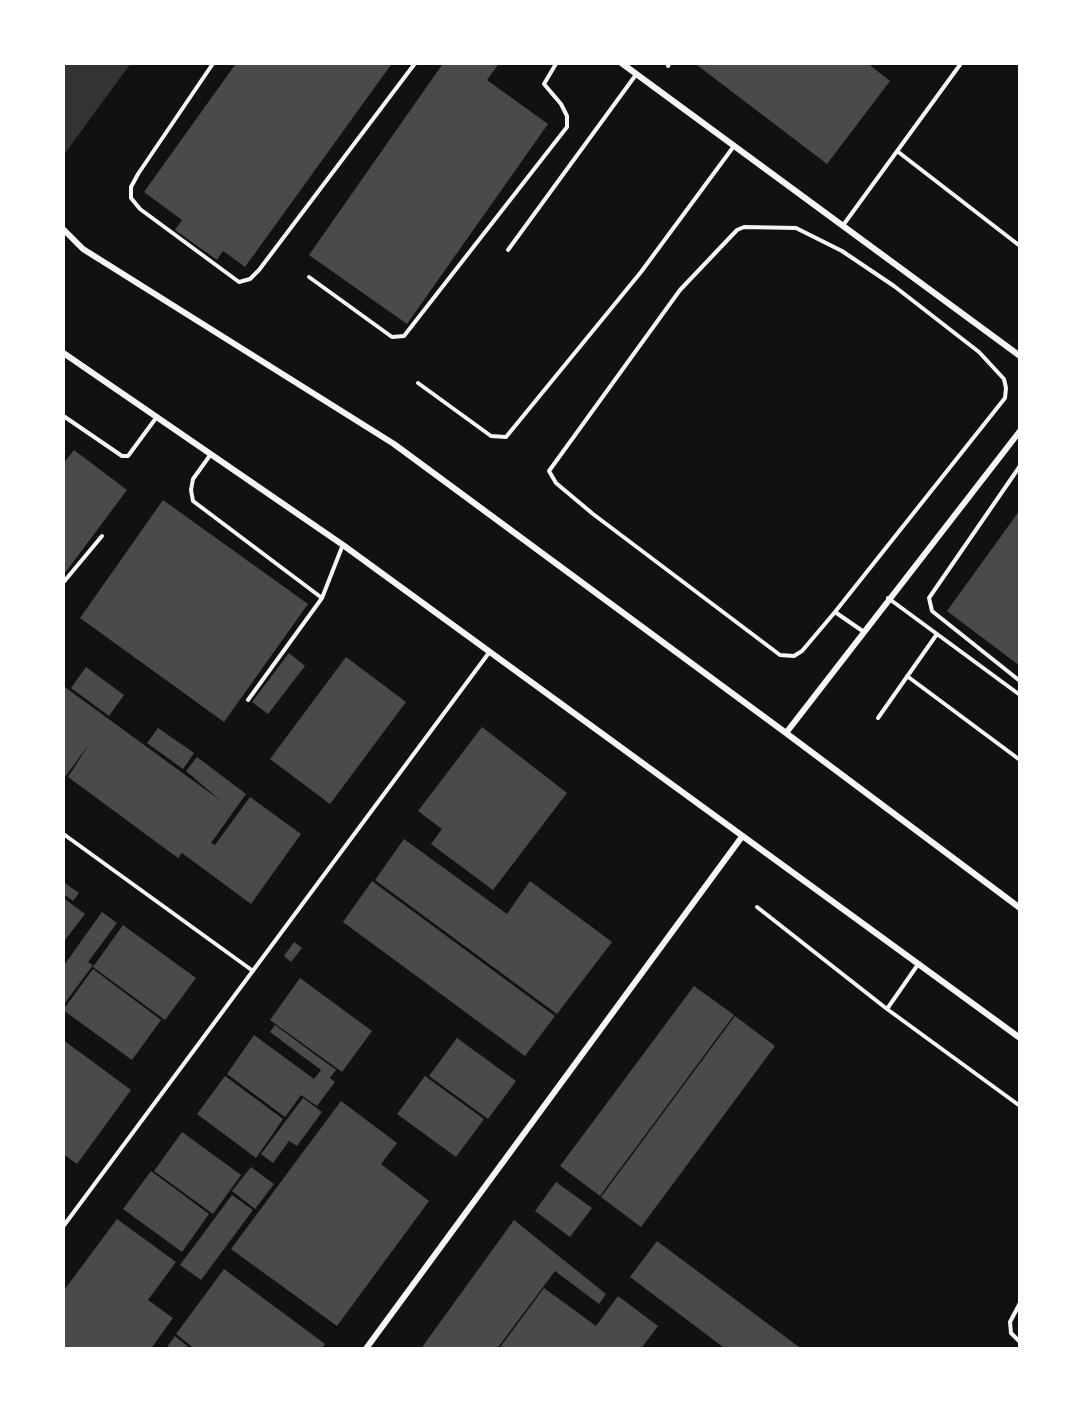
<!DOCTYPE html>
<html>
<head>
<meta charset="utf-8">
<style>
	body { margin:0 }
	#map { position:relative; width:1083px; height:1412px; overflow:hidden; background:#111; font-family:Barlow,sans-serif }
	canvas { display:block }
	.frame { position:absolute; inset:0; border:65px solid #fff; pointer-events:none }
</style>
</head>
<body>
<div id="map">
<canvas width="1083" height="1412"></canvas>
<div class="frame"></div>
</div>
<script>
const g = document.querySelector('canvas').getContext('2d');
g.lineJoin = 'round';
function fill(path, color) { g.fillStyle = color; g.fill(path, 'evenodd'); }
const shape = rows => new Path2D(rows.map(r => 'M' + r).join(''));
function strokePath(path, color, width, dash) { g.strokeStyle = color; g.lineWidth = width; g.lineCap = dash ? 'butt' : 'round'; g.setLineDash(dash || []); g.stroke(path); }
const water = shape([
	[63,62,131,63,63,156,62,63]
]);
const building = shape([
	[237,62,393,62,245,267,223,251,217,260,175,230,182,220,144,192],
	[444,62,500,62,487,80,548,124,407,324,309,255],
	[693,62,866,62,890,81,827,164],
	[74,450,127,490,62,577,62,465],
	[163,500,308,604,224,722,80,618],
	[1020,510,1020,666,947,611],
	[289,653,305,666,268,714,252,702],
	[346,657,406,702,330,804,270,759],
	[86,667,124,695,109,716,71,688],
	[62,685,221,801,186,771,197,757,246,794,211,843,215,845,250,797,301,834,251,904,182,853,178,858,68,777,90,743,65,777,62,775],
	[482,727,567,793,493,890,431,844,442,829,418,811],
	[158,728,194,753,183,769,147,743],
	[404,839,507,914,530,881,612,942,557,1014,375,880],
	[62,881,79,893,73,901,62,893],
	[372,881,555,1016,525,1056,343,922],
	[62,897,85,914,62,944],
	[102,912,117,923,88,962,93,965,62,1007,62,968],
	[123,925,196,978,165,1020,93,967],
	[294,942,302,948,291,962,284,956],
	[93,969,161,1020,132,1060,63,1010],
	[300,978,372,1031,342,1072,270,1020],
	[694,986,734,1015,600,1196,560,1166],
	[735,1016,775,1046,641,1227,601,1197],
	[275,1025,336,1070,330,1078,335,1082,317,1106,301,1095,285,1117,227,1074,254,1035,314,1079,321,1070,270,1032],
	[457,1038,516,1081,488,1119,429,1076],
	[62,1039,131,1090,77,1164,62,1153],
	[225,1076,283,1119,256,1158,197,1114],
	[425,1076,484,1119,456,1157,397,1114],
	[303,1098,322,1112,297,1146,289,1141,273,1163,261,1154],
	[341,1101,397,1143,381,1164,429,1201,337,1326,231,1249],
	[182,1132,241,1175,213,1214,154,1171],
	[251,1167,274,1184,255,1209,232,1191],
	[151,1171,209,1214,182,1252,123,1209],
	[556,1182,592,1208,570,1237,535,1211],
	[232,1195,253,1210,201,1280,180,1265],
	[117,1219,176,1262,148,1300,173,1318,150,1350,62,1350,62,1293],
	[514,1220,606,1294,599,1304,555,1271,496,1350,420,1350],
	[657,1241,803,1350,727,1350,630,1277],
	[224,1269,325,1344,321,1350,196,1350,176,1334],
	[544,1288,596,1326,618,1296,658,1326,640,1350,498,1350],
	[175,1336,192,1350,165,1350]
]);
const service = shape([
	[214,62,138,174,131,187,131,198,140,209,239,282,250,279,259,270,416,62],
	[668,66,670,62],
	[897,151,1020,246],
	[844,224,962,62],
	[508,250,635,76],
	[309,277,392,337,404,336,567,127,567,116,561,104,544,84,557,62],
	[418,383,491,436,506,437,641,272,734,146],
	[62,415,122,456,128,456,156,418],
	[211,454,193,479,191,490,193,501,322,598,248,700],
	[1020,466,929,598,932,611,1020,681],
	[62,584,102,536],
	[322,598,342,547],
	[888,598,1020,695],
	[835,612,1005,398,1006,388,1004,379,979,352,894,286,842,251,796,228,744,227,737,230,680,290,549,471,556,483,593,514,780,655,794,656,802,651,835,612,864,632],
	[907,676,1020,760],
	[878,718,937,634],
	[62,833,253,971],
	[757,907,887,1009],
	[919,963,887,1009,1020,1106],
	[62,1228,488,654],
	[1020,1303,1010,1322,1011,1333,1020,1342]
]);
const minor = shape([
	[620,62,1020,356],
	[62,228,83,249,394,444,786,733],
	[62,352,343,545,1020,1038],
	[1020,431,786,733,1020,908],
	[365,1350,741,838]
]);
fill(water, '#333');
fill(building, '#4a4a4a');
strokePath(service, '#f5f5f5', 4);
strokePath(minor, '#f5f5f5', 6);
</script>
</body>
</html>
